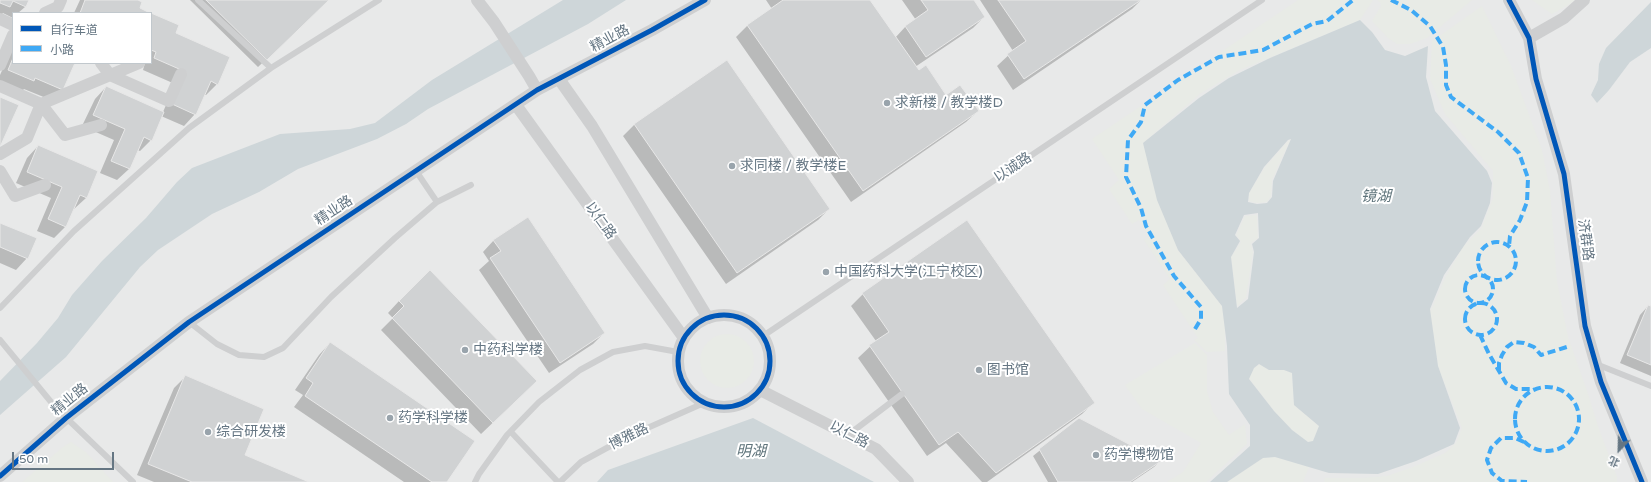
<!DOCTYPE html>
<html>
<head>
<meta charset="utf-8">
<style>
	body { margin:0 }
	#map { position:relative; width:1651px; height:482px; overflow:hidden; background:#f9f9f9; font-family:"Varela Round","Noto Sans SC",sans-serif }
	canvas { display:block }
	.legend { position:absolute; left:12px; top:12px; width:140px; height:52px; box-sizing:border-box; background:#fff; border:1px solid #c1c8cd; margin:0; padding:5px 7px; list-style:none; font-size:12px; color:#657683 }
	.legend li { display:flex; align-items:center; gap:8px; height:20px }
	.legend b { width:20px; border:1px solid #c1c8cd }
	.north { position:absolute; left:1599px; top:430px; width:40px; height:40px; -webkit-text-stroke:3px #fff; paint-order:stroke; rotate:203deg; font-size:11px; font-weight:700; line-height:16px; text-align:center; color:#657683 }
	.north::after { content:''; display:block; margin:auto; width:14px; height:18px; background:#657683; clip-path:polygon(50% 0,100% 100%,50% 72%,0 100%) }
	.scale { position:absolute; left:12px; top:452px; width:102px; height:18px; box-sizing:border-box; border:2px solid #657683; border-top:0; padding-left:5px; font-size:12px; line-height:14px; white-space:nowrap; color:#657683; -webkit-text-stroke:3px #fff; paint-order:stroke }
</style>
</head>
<body>
<div id="map">
<canvas width="1651" height="482"></canvas>
<ul class="legend">
<li><b style="height:5px;background:#0057b8"></b>自行车道</li>
<li><b style="height:5px;background:#3fa9f5"></b>小路</li>
</ul>
<div class="north">北</div>
<div class="scale">50 m</div>
</div>
<script>
const g = document.querySelector('canvas').getContext('2d');
g.lineJoin = 'round';
function fill(path, color) { g.fillStyle = color; g.fill(path, 'evenodd'); }
const shape = rows => new Path2D(rows.map(r => 'M' + r).join(''));
function strokePath(path, color, width, dash) { g.strokeStyle = color; g.lineWidth = width; g.lineCap = dash ? 'butt' : 'round'; g.setLineDash(dash || []); g.stroke(path); }
function label(font, color, halo, rows, align = 'center') {
  g.font = font + ' "Varela Round","Noto Sans SC",sans-serif'; g.lineWidth = 4; g.setLineDash([]); g.textBaseline = 'middle'; g.strokeStyle = halo; g.fillStyle = color; for (const [text, x, y, turn = 0] of rows) {
    g.save(); g.translate(x, y); g.rotate((+turn || 0) * Math.PI / 180); g.textAlign = isNaN(turn) ? turn : align; if (halo) g.strokeText(text, 0, 0); g.fillText(text, 0, 0); g.restore();
  }
}
const built = shape([
	[0,0,1651,0,1651,482,0,482],
	[13,13,151,13,151,63,13,63]
]);
const green = shape([
	[1298,0,1373,0,1360,20,1240,70,1201,93,1143,143,1178,250,1222,306,1225,325,1225,351,1207,352,1194,340,1198,338,1163,285,1170,279,1144,240,1149,237,1139,220,1132,224,1109,189,1119,180,1092,139],
	[1377,0,1472,0,1427,38,1410,44,1397,44,1388,38,1372,21,1381,6,1380,2],
	[1532,0,1575,0,1570,4,1552,14],
	[1482,6,1511,66,1542,150,1550,191,1557,281,1568,337,1586,388,1599,429,1617,477,1617,482,1324,482,1325,478,1363,478,1387,476,1413,467,1445,453,1456,443,1462,428,1438,366,1430,312,1446,276,1463,247,1481,229,1493,198,1493,171,1445,114,1430,79,1432,41],
	[1290,140,1272,180,1271,196,1267,202,1257,203,1249,201,1249,193,1265,167,1288,141],
	[1257,215,1258,238,1251,243,1253,252,1246,298,1237,306,1231,257,1241,242,1236,235,1245,216],
	'700 361a27 27 0 1 1 54 0a27 27 0 1 1-54 0Z',
	[1195,343,1207,355,1207,391,1213,412,1229,435,1245,424,1247,444,1206,482,1167,482,1183,472,1201,443,1142,409,1125,385],
	[1260,364,1269,370,1284,370,1292,373,1294,405,1319,426,1313,441,1308,442,1292,430,1274,411,1249,378,1254,368],
	[71,442,86,452,113,482,22,482,63,447],
	[1275,457,1309,467,1303,482,1227,482,1263,458]
]);
const water = shape([
	[563,0,626,0,588,24,428,109,406,124,377,139,298,169,259,192,212,214,158,250,140,267,66,357,0,415,0,381,37,343,58,318,72,295,102,261,146,218,177,182,192,168,280,134,350,129,375,123,432,80],
	[1651,2,1651,48,1630,62,1609,90,1597,103,1591,95,1598,80,1599,64,1606,48],
	[1360,20,1372,32,1385,50,1405,56,1428,46,1426,77,1435,111,1487,171,1492,183,1490,203,1481,226,1470,237,1444,275,1430,309,1438,366,1460,428,1454,444,1416,461,1378,474,1329,473,1275,457,1263,458,1227,482,1210,482,1250,446,1250,425,1229,394,1227,346,1222,306,1178,250,1157,200,1143,143,1199,98,1229,78,1270,58],
	[1291,139,1273,181,1272,197,1267,203,1257,204,1248,202,1249,193,1264,167,1288,140],
	[1258,213,1259,238,1252,244,1254,252,1248,299,1237,308,1231,257,1240,241,1235,235,1244,215],
	[1259,364,1269,370,1284,370,1292,373,1294,405,1319,426,1313,441,1308,442,1292,430,1274,411,1249,379,1254,368],
	[753,418,874,482,597,482,608,470]
]);
const shadow = shape([
	[0,0,28,0,25,7,18,13,13,13,13,18,3,13,0,16],
	[80,0,135,0,138,9,148,13,74,13],
	[190,0,328,0,258,67],
	[766,0,869,0,895,38,906,26,916,20,902,0,972,0,984,17,973,28,915,67,946,96,978,111,966,122,851,202,736,37,747,26,772,9],
	[980,0,1141,0,1132,9,1013,90,997,66,1013,51],
	[151,14,174,34,217,84,206,95,204,95,195,114,184,126,161,116,151,140,140,151,137,150,129,169,117,180,100,173,114,140,82,126,95,99,106,87,163,112,175,84,143,70,145,63,151,63],
	[13,50,13,63,73,63,62,89,51,100,24,89,22,91,0,82,0,75,10,53],
	[727,61,829,209,818,220,726,284,623,136,634,125],
	[38,146,97,172,86,198,74,209,73,208,65,227,54,238,37,231,51,198,16,183,27,158],
	[967,222,1094,402,1082,414,987,482,982,482,946,443,927,456,858,358,876,341,851,306,863,294],
	[0,224,27,258,16,270,0,263],
	[494,240,604,333,593,344,549,373,479,270,489,261,483,252],
	[399,301,524,393,481,434,381,330,393,318,388,313],
	[1648,306,1651,308,1651,376,1620,363,1640,315],
	[330,343,446,482,404,482,294,407,303,395,295,390,319,355],
	[185,377,244,455,307,482,154,482,137,475,174,388],
	[1079,419,1160,461,1154,467,1132,482,1048,482,1033,456]
]);
const building = shape([
	[0,0,29,0,26,7,13,1,10,7,0,3,0,0],
	[85,0,138,0,142,2,140,8,150,13,80,13,85,0],
	[206,0,329,0,267,60,206,0],
	[783,0,870,0,919,70,926,65,946,95,960,85,979,111,863,191,747,25,783,0],
	[921,0,974,0,985,17,926,57,905,26,928,10,921,0],
	[998,0,1141,0,1024,79,1007,54,1026,41,998,0],
	[151,13,179,25,176,33,230,57,218,85,211,81,196,115,172,104,186,72,154,58,156,52,151,50,151,13],
	[13,58,13,63,75,63,63,90,35,78,34,81,8,70,13,58],
	[727,60,830,209,737,273,634,124,727,60],
	[106,86,164,112,152,141,144,137,130,169,111,161,125,129,93,115,106,86],
	[0,97,19,105,0,147,0,97],
	[38,145,98,171,87,198,80,195,66,227,48,219,62,187,27,172,38,145],
	[528,217,605,333,560,363,490,258,501,251,493,240,528,217],
	[967,220,1095,403,996,473,958,432,939,445,869,345,889,332,862,293,967,220],
	[0,223,37,238,28,259,0,247,0,223],
	[430,270,537,381,493,423,392,318,404,306,399,301,430,270],
	[1648,305,1651,306,1651,365,1627,355,1648,305],
	[330,342,475,441,447,482,432,482,305,396,313,383,306,378,330,342],
	[185,375,264,409,245,455,309,482,192,482,148,464,185,375],
	[1079,418,1161,461,1130,482,1058,482,1039,449,1079,418]
]);
const lane = shape([
	[198,0,271,68],
	[416,171,437,202],
	[0,308,74,231,189,128,271,68,379,0],
	[189,322,217,344,239,355,264,357,283,348,331,297,395,238,437,202,471,185],
	[763,336,1262,0],
	[0,340,56,408,133,482],
	[1596,364,1651,386],
	[511,432,558,482],
	[848,435,902,394],
	[475,482,479,474,507,435,539,402,580,370,613,352,645,346,678,352],
	[560,482,581,462,627,437,704,403]
]);
const street = shape([
	[477,0,494,22,529,76,537,90],
	[1509,0,1529,38,1536,79,1564,174,1585,326,1601,382,1642,482],
	[45,13,58,7,61,0],
	[0,19,13,25],
	[1529,38,1564,18,1584,0],
	[101,63,110,75,169,101,181,74],
	[0,65,13,35],
	[559,79,592,126,708,318],
	[0,86,41,104,65,135,101,125],
	[516,105,684,338],
	[0,154,27,138,41,104,139,63],
	[0,171,15,196,45,185],
	'678 361a46 46 0 1 1 92 0a46 46 0 1 1-92 0Z',
	[760,390,876,449,908,482],
	[0,476,66,418,189,322,537,90,652,30,705,0]
]);
const quiet = shape([
	[1391,0,1411,10,1430,26,1443,47,1446,65,1446,85,1451,97,1498,132,1519,153,1528,178,1527,202,1520,220,1510,236,1509,246],
	'1478 261a19 19 0 1 1 38 0a19 19 0 1 1-38 0Z',
	'1465 289a14 14 0 1 1 28 0a14 14 0 1 1-28 0Z',
	'1465 319a16 16 0 1 1 32 0a16 16 0 1 1-32 0Z',
	[1195,329,1201,319,1201,307,1174,276,1146,226,1141,208,1126,177,1128,140,1141,122,1145,105,1178,80,1219,57,1263,50,1312,24,1327,21,1353,0],
	[1480,335,1489,354,1506,383,1516,389,1534,389],
	[1499,370,1499,363,1502,355,1507,347,1514,342,1524,343,1534,347,1541,355,1570,346],
	'1515 419a32 32 0 1 1 64 0a32 32 0 1 1-64 0Z',
	[1524,442,1515,438,1501,438,1491,448,1487,460,1492,473,1502,481,1527,482]
]);
const cycleway = shape([
	[1509,0,1529,38,1536,79,1564,174,1585,326,1601,382,1642,482],
	'678 361a46 46 0 1 1 92 0a46 46 0 1 1-92 0Z',
	[0,476,66,418,189,322,537,90,652,30,705,0]
]);
const markers = [
	[887,103,4,"#99a4ac"],
	[732,166,4,"#99a4ac"],
	[826,272,4,"#99a4ac"],
	[465,350,4,"#99a4ac"],
	[979,370,4,"#99a4ac"],
	[390,418,4,"#99a4ac"],
	[208,432,4,"#99a4ac"],
	[1096,455,4,"#99a4ac"]
];
const streetNames = [
	["精业路",610,39,-28],
	["以诚路",1013,168,-34],
	["精业路",334,211,-33],
	["以仁路",600,221,54],
	["济群路",1585,240,82],
	["精业路",70,400,-39],
	["以仁路",849,435,27],
	["博雅路",629,437,-26]
];
const poiNames = [
	["求新楼 / 教学楼D",895,103],
	["求同楼 / 教学楼E",740,166],
	["中国药科大学(江宁校区)",834,272],
	["中药科学楼",473,350],
	["图书馆",987,370],
	["药学科学楼",398,418],
	["综合研发楼",216,432],
	["药学博物馆",1104,455]
];
const waterNames = [
	["镜湖",1376,197],
	["明湖",751,452]
];
fill(built, '#e8e9e9');
fill(green, '#e8ebe6');
fill(water, '#ced6d9');
fill(shadow, '#0003');
fill(building, '#d0d2d3');
strokePath(building, '#e8e8e8', 1);
strokePath(lane, '#cecfd0', 6);
strokePath(street, '#cecfd0', 12);
strokePath(quiet, '#3fa9f5', 4, [8, 4]);
strokePath(cycleway, '#0057b8', 5);
for (const [x, y, r, color] of markers) { const dot = new Path2D(); dot.arc(x, y, r, 0, 2 * Math.PI); g.fillStyle = color; g.fill(dot); strokePath(dot, '#fff', 1.5); }
label('14px', '#657683', '#fff', streetNames);
label('14px', '#657683', '#fff', poiNames, 'left');
label('italic 15px', '#60757c', '#fff', waterNames);
</script>
</body>
</html>
